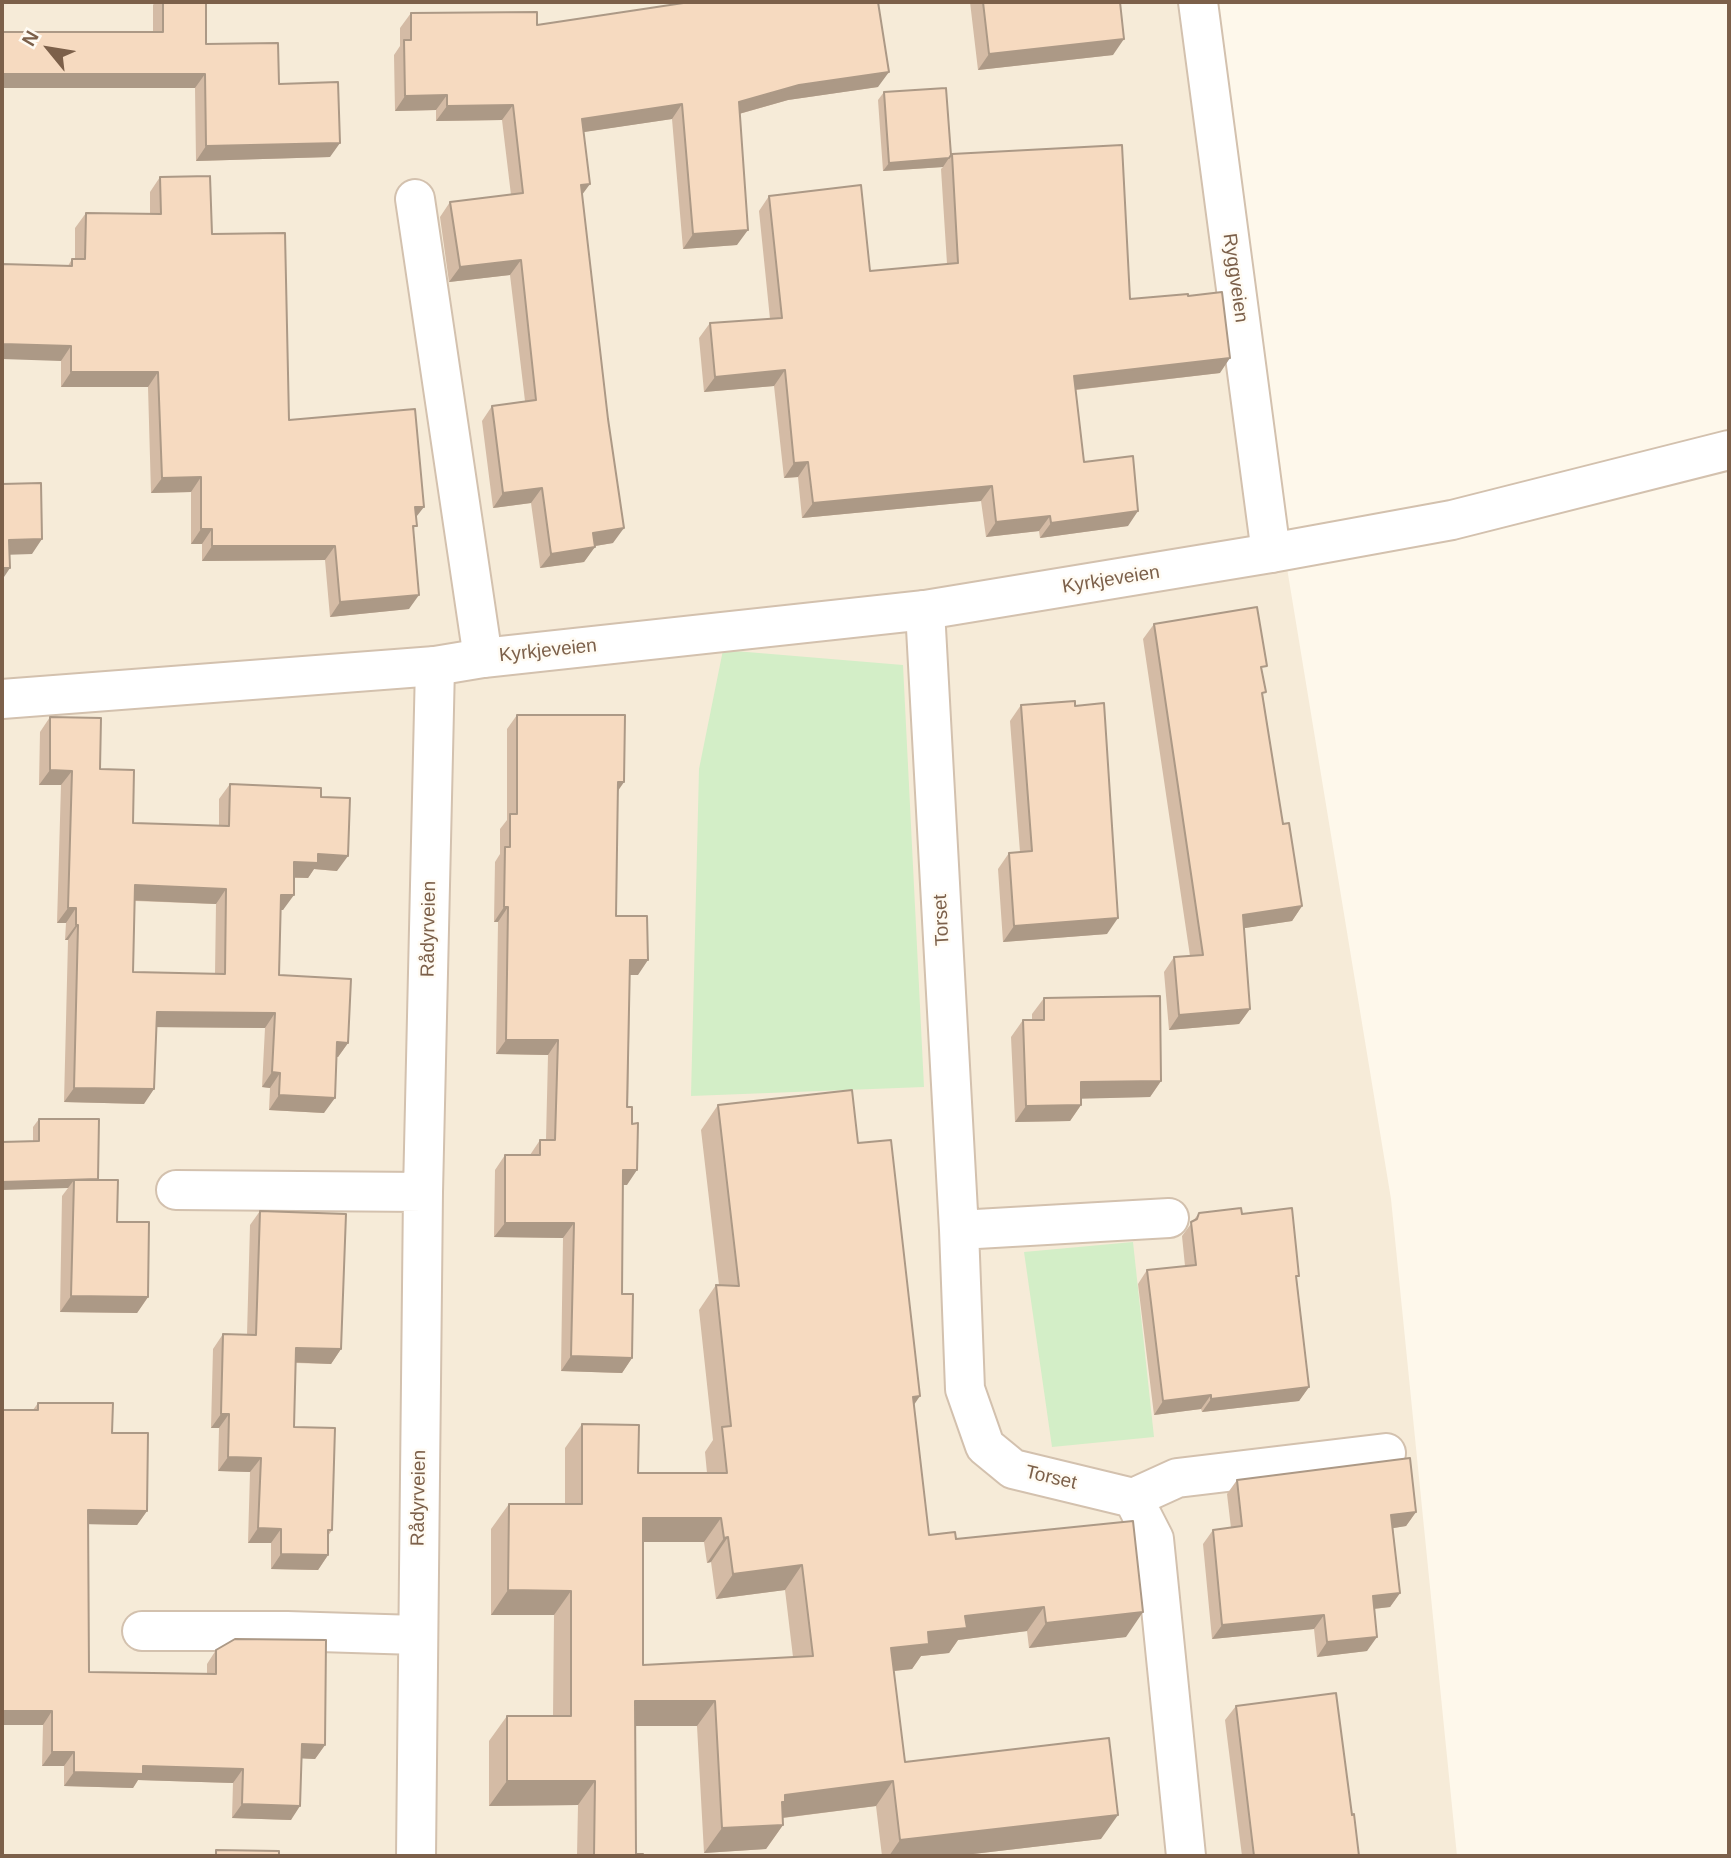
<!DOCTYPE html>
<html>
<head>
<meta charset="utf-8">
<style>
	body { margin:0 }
	#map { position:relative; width:1731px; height:1858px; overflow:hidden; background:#fef8eb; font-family:Helvetica,sans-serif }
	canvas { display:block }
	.frame { position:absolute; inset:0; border:4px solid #7c604a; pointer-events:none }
	.north { position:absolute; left:14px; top:14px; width:70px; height:70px; -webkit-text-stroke:5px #fffbf3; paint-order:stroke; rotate:300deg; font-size:19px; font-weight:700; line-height:28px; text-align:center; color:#7c604a }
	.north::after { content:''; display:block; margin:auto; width:24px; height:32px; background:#7c604a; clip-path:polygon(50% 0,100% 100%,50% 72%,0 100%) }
</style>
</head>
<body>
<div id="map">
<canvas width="1731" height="1858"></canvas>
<div class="frame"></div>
<div class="north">N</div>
</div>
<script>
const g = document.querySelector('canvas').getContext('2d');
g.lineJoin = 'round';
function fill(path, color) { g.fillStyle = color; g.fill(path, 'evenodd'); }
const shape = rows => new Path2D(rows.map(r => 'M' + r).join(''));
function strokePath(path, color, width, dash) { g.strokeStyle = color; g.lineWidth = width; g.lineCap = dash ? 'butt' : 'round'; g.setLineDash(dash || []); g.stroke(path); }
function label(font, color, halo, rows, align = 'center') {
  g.font = font + ' Helvetica,sans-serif'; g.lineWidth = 5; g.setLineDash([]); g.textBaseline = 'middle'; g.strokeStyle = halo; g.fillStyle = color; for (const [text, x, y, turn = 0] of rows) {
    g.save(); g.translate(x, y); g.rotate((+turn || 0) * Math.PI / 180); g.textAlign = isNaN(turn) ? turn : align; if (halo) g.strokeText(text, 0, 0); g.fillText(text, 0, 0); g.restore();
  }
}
const residential = shape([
	[2,2,1217,2,1272,477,1391,1199,1457,1856,2,1856]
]);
const green = shape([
	[723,650,903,665,924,1087,691,1096,699,769],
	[1133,1242,1154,1437,1052,1447,1024,1252]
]);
const minor = shape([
	[1198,2,1271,553],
	[415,199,483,658],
	[925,610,959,1230,965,1389,985,1446,1013,1469,1133,1498,1154,1539,1186,1856],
	[176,1190,423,1192],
	[959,1230,1169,1218],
	[1133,1498,1177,1478,1386,1453],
	[142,1631,287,1631,417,1635],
	[416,1856,423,1192,435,666]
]);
const tertiary = shape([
	[2,699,435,666,483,658,925,610,1271,553,1452,520,1729,450]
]);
const wall = shape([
	[155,2,206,2,206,44,279,84,330,157,196,161,195,88,2,88,2,32,153,32,153,5],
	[970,2,1120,2,1113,55,978,70],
	[411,13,537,25,878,87,788,100,739,114,737,245,683,249,672,119,583,132,582,195,613,543,595,546,584,562,540,568,531,503,493,508,482,421,492,406,525,401,510,275,449,282,440,217,450,202,511,195,502,120,436,121,436,110,395,111,394,55,400,46,400,28],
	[884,92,951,155,952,154,1220,373,1076,390,1084,462,1128,526,1040,538,1039,531,986,537,981,501,802,518,798,477,784,478,774,386,704,392,699,338,710,323,770,319,759,211,769,196,870,271,947,264,941,169,943,167,883,171,878,100],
	[160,177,212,234,289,420,416,518,414,530,409,609,330,617,325,560,202,561,202,544,191,544,191,492,151,493,148,387,61,387,61,361,68,266,72,259,75,259,75,228,86,213,150,214,150,192],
	[1154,624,1262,672,1263,696,1283,824,1302,906,1292,921,1244,928,1250,1009,1239,1024,1169,1030,1164,972,1174,957,1190,956,1143,639],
	[1021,705,1075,706,1107,934,1003,942,998,869,1009,853,1020,852,1010,721],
	[517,715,624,782,618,791,616,916,638,975,630,975,627,1185,623,1185,622,1294,632,1358,622,1373,561,1371,563,1238,494,1237,495,1170,505,1155,530,1155,540,1140,546,1140,548,1055,496,1054,498,922,494,922,495,862,500,854,500,829,507,820,507,729],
	[50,717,100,769,133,823,219,826,219,799,230,784,321,797,337,871,314,869,308,878,294,878,283,910,280,910,279,975,348,1043,338,1057,337,1057,324,1113,269,1110,270,1088,262,1087,265,1028,156,1027,144,1104,64,1102,68,940,65,940,66,923,57,923,61,785,39,785,40,732],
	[135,901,216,904,215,974,133,972],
	[1044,998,1161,1081,1150,1097,1081,1098,1081,1105,1070,1121,1015,1122,1011,1037,1023,1020,1032,1020,1032,1014],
	[718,1105,858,1143,914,1406,929,1535,956,1539,1126,1637,1029,1648,1027,1631,958,1640,949,1653,921,1656,912,1669,894,1671,905,1762,1101,1839,956,1856,882,1856,876,1806,783,1818,783,1825,766,1849,704,1853,697,1726,635,1726,636,1854,643,1856,577,1856,578,1805,489,1806,489,1741,507,1716,553,1716,554,1615,491,1615,491,1529,509,1504,565,1504,565,1448,582,1424,638,1473,707,1473,705,1452,713,1440,699,1310,716,1285,719,1285,701,1130],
	[643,1542,704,1542,707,1563,711,1562,716,1599,785,1590,793,1657,643,1665],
	[39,1119,98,1180,117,1222,148,1297,137,1313,60,1312,62,1196,68,1188,33,1141,33,1127],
	[260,1211,341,1349,331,1364,296,1363,294,1427,332,1530,328,1536,328,1555,318,1570,271,1569,271,1543,248,1543,250,1472,218,1471,219,1428,211,1428,213,1349,223,1334,247,1335,250,1225],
	[1199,1213,1242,1214,1297,1280,1309,1387,1299,1401,1202,1412,1201,1409,1154,1415,1138,1284,1147,1270,1185,1266,1182,1236],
	[38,1403,112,1433,147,1511,137,1525,88,1524,89,1672,207,1674,207,1664,216,1650,325,1745,315,1759,302,1758,291,1820,232,1818,233,1783,138,1780,133,1788,64,1786,64,1766,42,1766,43,1725,2,1725,2,1410,33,1410],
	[1237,1480,1416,1512,1406,1526,1393,1528,1400,1593,1390,1607,1374,1609,1367,1651,1317,1657,1314,1629,1212,1639,1203,1544,1213,1530,1231,1528,1227,1494],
	[1236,1706,1352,1815,1359,1856,1242,1856,1225,1720]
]);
const shadedWall = shape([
	[1124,39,1113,55,978,70,989,54],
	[889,72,878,87,788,100,728,117,739,102,799,85],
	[2,74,205,74,195,88,2,88],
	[447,95,436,110,395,111,405,96],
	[682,104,672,119,571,134,582,119],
	[513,105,502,120,436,121,447,106],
	[340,143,330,157,196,161,206,146],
	[949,158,943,167,883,171,889,163],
	[590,184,579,199,581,185],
	[748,230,737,245,683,249,693,234],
	[521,260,510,275,449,282,460,267],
	[2,344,71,346,61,361,2,359],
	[1230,358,1220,373,1064,391,1074,376],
	[785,370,774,386,704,392,715,377],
	[71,372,158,372,148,387,61,387],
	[808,462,798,477,784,478,794,463],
	[201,477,191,492,151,493,162,478],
	[992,486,981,501,802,518,813,503],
	[542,488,531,503,493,508,503,493],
	[415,507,424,507,413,521],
	[1138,511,1128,526,1040,538,1051,523],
	[1050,516,1039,531,986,537,996,522],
	[624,528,613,543,583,548,593,533],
	[201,529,212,529,202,544,191,544],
	[42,539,32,554,2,555,9,540],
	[212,546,335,546,325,560,202,561],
	[595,547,584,562,540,568,551,554],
	[2,568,10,568,2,580],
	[419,595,409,609,330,617,340,602],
	[50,770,72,771,61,785,39,785],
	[618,782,624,782,614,796],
	[318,854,348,856,337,871,314,869,308,878,284,877,294,862],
	[135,885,226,889,216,904,125,900],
	[281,895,294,895,283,910,270,910],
	[1302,906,1292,921,1232,930,1243,915],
	[504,907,508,907,498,922,494,922],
	[68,908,76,908,66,923,57,923],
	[1118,918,1107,934,1003,942,1014,926],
	[76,925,78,925,68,940,65,940],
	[630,960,648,960,638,975,620,975],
	[1250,1009,1239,1024,1169,1030,1179,1015],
	[157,1012,275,1013,265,1028,146,1027],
	[506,1040,558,1040,548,1055,496,1054],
	[337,1042,348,1043,338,1057,327,1057],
	[272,1072,280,1073,270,1088,262,1087],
	[1161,1081,1150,1097,1070,1099,1081,1082],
	[74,1088,154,1089,144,1104,64,1102],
	[279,1095,335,1098,324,1113,269,1110],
	[1081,1105,1070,1121,1015,1122,1026,1106],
	[623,1170,637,1170,627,1185,613,1185],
	[74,1180,68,1188,2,1190,2,1182],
	[505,1223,574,1223,563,1238,494,1237],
	[71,1296,148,1297,137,1313,60,1312],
	[296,1348,341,1349,331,1364,286,1362],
	[571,1356,632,1358,622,1373,561,1371],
	[1309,1387,1299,1401,1202,1412,1211,1399],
	[1211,1395,1201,1409,1154,1415,1163,1401],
	[920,1396,903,1421,913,1397],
	[221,1414,229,1414,219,1428,211,1428],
	[228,1457,261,1458,250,1472,218,1471],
	[88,1510,147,1511,137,1525,79,1524],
	[1416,1512,1406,1526,1382,1530,1391,1515],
	[643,1518,721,1518,704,1542,626,1542],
	[258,1528,281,1529,271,1543,248,1543],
	[728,1537,711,1562,707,1563,724,1538],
	[281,1554,328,1555,318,1570,271,1569],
	[802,1565,785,1590,716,1599,733,1574],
	[508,1590,571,1591,554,1615,491,1615],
	[1400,1593,1390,1607,1363,1610,1373,1596],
	[1044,1607,1027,1631,958,1640,949,1653,921,1656,912,1669,874,1673,891,1648,965,1616],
	[1143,1612,1126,1637,1029,1648,1046,1623],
	[1324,1615,1314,1629,1212,1639,1222,1625],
	[1377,1637,1367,1651,1317,1657,1327,1642],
	[635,1701,715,1701,697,1726,618,1726],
	[2,1711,52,1711,43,1725,2,1725],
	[302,1744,325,1745,315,1759,292,1758],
	[52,1752,74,1752,64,1766,42,1766],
	[143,1766,243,1769,233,1783,138,1780,133,1788,64,1786,74,1772],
	[507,1781,595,1781,578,1805,489,1806],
	[893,1781,876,1806,773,1819,783,1825,766,1849,704,1853,722,1828,785,1795],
	[242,1804,300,1806,291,1820,232,1818],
	[1118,1815,1101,1839,956,1856,889,1856,900,1840]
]);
const building = shape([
	[163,2,206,2,206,44,278,43,279,84,338,82,340,143,206,146,205,74,2,74,2,32,163,32,163,2],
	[690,2,878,2,889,72,799,85,739,102,748,230,693,234,682,104,582,119,590,184,581,185,608,419,624,528,593,533,595,547,551,554,542,488,503,493,492,406,536,400,521,260,460,267,450,202,523,193,513,105,447,106,447,95,405,96,404,40,411,40,411,13,537,12,537,25,690,2],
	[983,2,1120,2,1124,39,989,54,983,2],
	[946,88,951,155,949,158,889,163,884,92,946,88],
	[1122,145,1130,299,1188,294,1188,296,1222,292,1230,358,1074,376,1084,462,1133,456,1138,511,1051,523,1050,516,996,522,992,486,813,503,808,462,794,463,785,370,715,377,710,323,782,318,769,196,861,185,870,271,958,263,952,154,1122,145],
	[210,176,212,234,285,233,289,420,415,409,424,507,415,507,417,526,413,526,419,595,340,602,335,546,212,546,212,529,201,529,201,477,162,478,158,372,71,372,71,346,2,344,2,264,72,266,72,259,85,259,86,213,161,214,160,177,210,176],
	[41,483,42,539,9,540,10,568,2,568,2,484,41,483],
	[1257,607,1267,666,1261,667,1266,692,1262,693,1283,824,1289,823,1302,906,1243,915,1250,1009,1179,1015,1174,957,1203,955,1154,624,1257,607],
	[1075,701,1075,706,1104,703,1118,918,1014,926,1009,853,1032,851,1021,705,1075,701],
	[517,715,625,715,624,782,618,782,616,916,647,916,648,960,630,960,627,1107,632,1107,632,1124,638,1123,637,1170,623,1170,622,1294,633,1294,632,1358,571,1356,574,1223,505,1223,505,1155,540,1155,540,1140,555,1140,558,1040,506,1040,508,907,504,907,505,847,510,847,510,814,517,814,517,715],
	[50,717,101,718,100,769,134,770,133,823,229,826,230,784,321,788,321,797,350,798,348,856,318,854,318,863,294,862,294,895,281,895,279,975,351,979,348,1043,337,1042,335,1098,279,1095,280,1073,272,1072,275,1013,157,1012,154,1089,74,1088,78,925,76,925,76,908,68,908,72,771,50,770,50,717],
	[135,885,226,889,225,974,133,972,135,885],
	[1160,996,1161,1081,1081,1082,1081,1105,1026,1106,1023,1020,1044,1020,1044,998,1160,996],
	[852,1090,858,1143,891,1140,920,1396,913,1397,929,1535,955,1532,956,1539,1133,1521,1143,1612,1046,1623,1044,1607,965,1616,967,1628,928,1632,929,1644,891,1648,905,1762,1109,1738,1118,1815,900,1840,893,1781,785,1795,785,1802,782,1802,783,1825,722,1828,715,1701,635,1701,636,1854,643,1854,643,1856,594,1856,595,1781,507,1781,507,1716,571,1716,571,1591,508,1590,509,1504,582,1504,582,1424,639,1425,638,1473,727,1473,722,1427,731,1426,716,1285,739,1286,718,1105,852,1090],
	[643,1518,721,1518,724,1538,728,1537,733,1574,802,1565,813,1656,643,1665,643,1518],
	[39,1119,99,1119,98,1179,2,1182,2,1142,39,1141,39,1119],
	[74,1180,118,1180,117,1222,149,1222,148,1297,71,1296,74,1180],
	[1241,1208,1242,1214,1292,1208,1299,1276,1296,1276,1309,1387,1211,1399,1211,1395,1163,1401,1147,1270,1196,1265,1191,1222,1197,1219,1199,1213,1241,1208],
	[260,1211,346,1214,341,1349,296,1348,294,1427,335,1428,332,1530,328,1530,328,1555,281,1554,281,1529,258,1528,261,1458,228,1457,229,1414,221,1414,223,1334,256,1335,260,1211],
	[38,1403,113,1403,112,1433,148,1433,147,1511,88,1510,89,1672,216,1674,216,1650,235,1639,326,1640,325,1745,302,1744,300,1806,242,1804,243,1769,143,1766,143,1774,74,1772,74,1752,52,1752,52,1711,2,1711,2,1410,38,1410,38,1403],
	[1410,1458,1416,1512,1391,1515,1400,1593,1373,1596,1377,1637,1327,1642,1324,1615,1222,1625,1213,1530,1242,1526,1237,1480,1410,1458],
	[1336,1693,1352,1815,1354,1814,1359,1856,1254,1856,1236,1706,1336,1693],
	[216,1850,279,1851,279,1856,216,1856,216,1850]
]);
const streetNames = [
	["Ryggveien",1235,278,82],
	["Kyrkjeveien",1111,580,-9],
	["Kyrkjeveien",548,651,-6],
	["Torset",942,920,-93],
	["Rådyrveien",429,929,-89],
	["Torset",1051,1478,13],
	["Rådyrveien",419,1498,-89]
];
fill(residential, '#f6ebd8');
fill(green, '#d3eec7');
strokePath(minor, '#d3c1ae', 42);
strokePath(tertiary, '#d3c1ae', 42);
strokePath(minor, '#fff', 38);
strokePath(tertiary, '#fff', 38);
fill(wall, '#d4bba5');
fill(shadedWall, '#ac9986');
fill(building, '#f6dac0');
strokePath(building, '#ac9986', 2);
label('19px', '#7c604a', '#fffbf3', streetNames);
</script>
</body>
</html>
